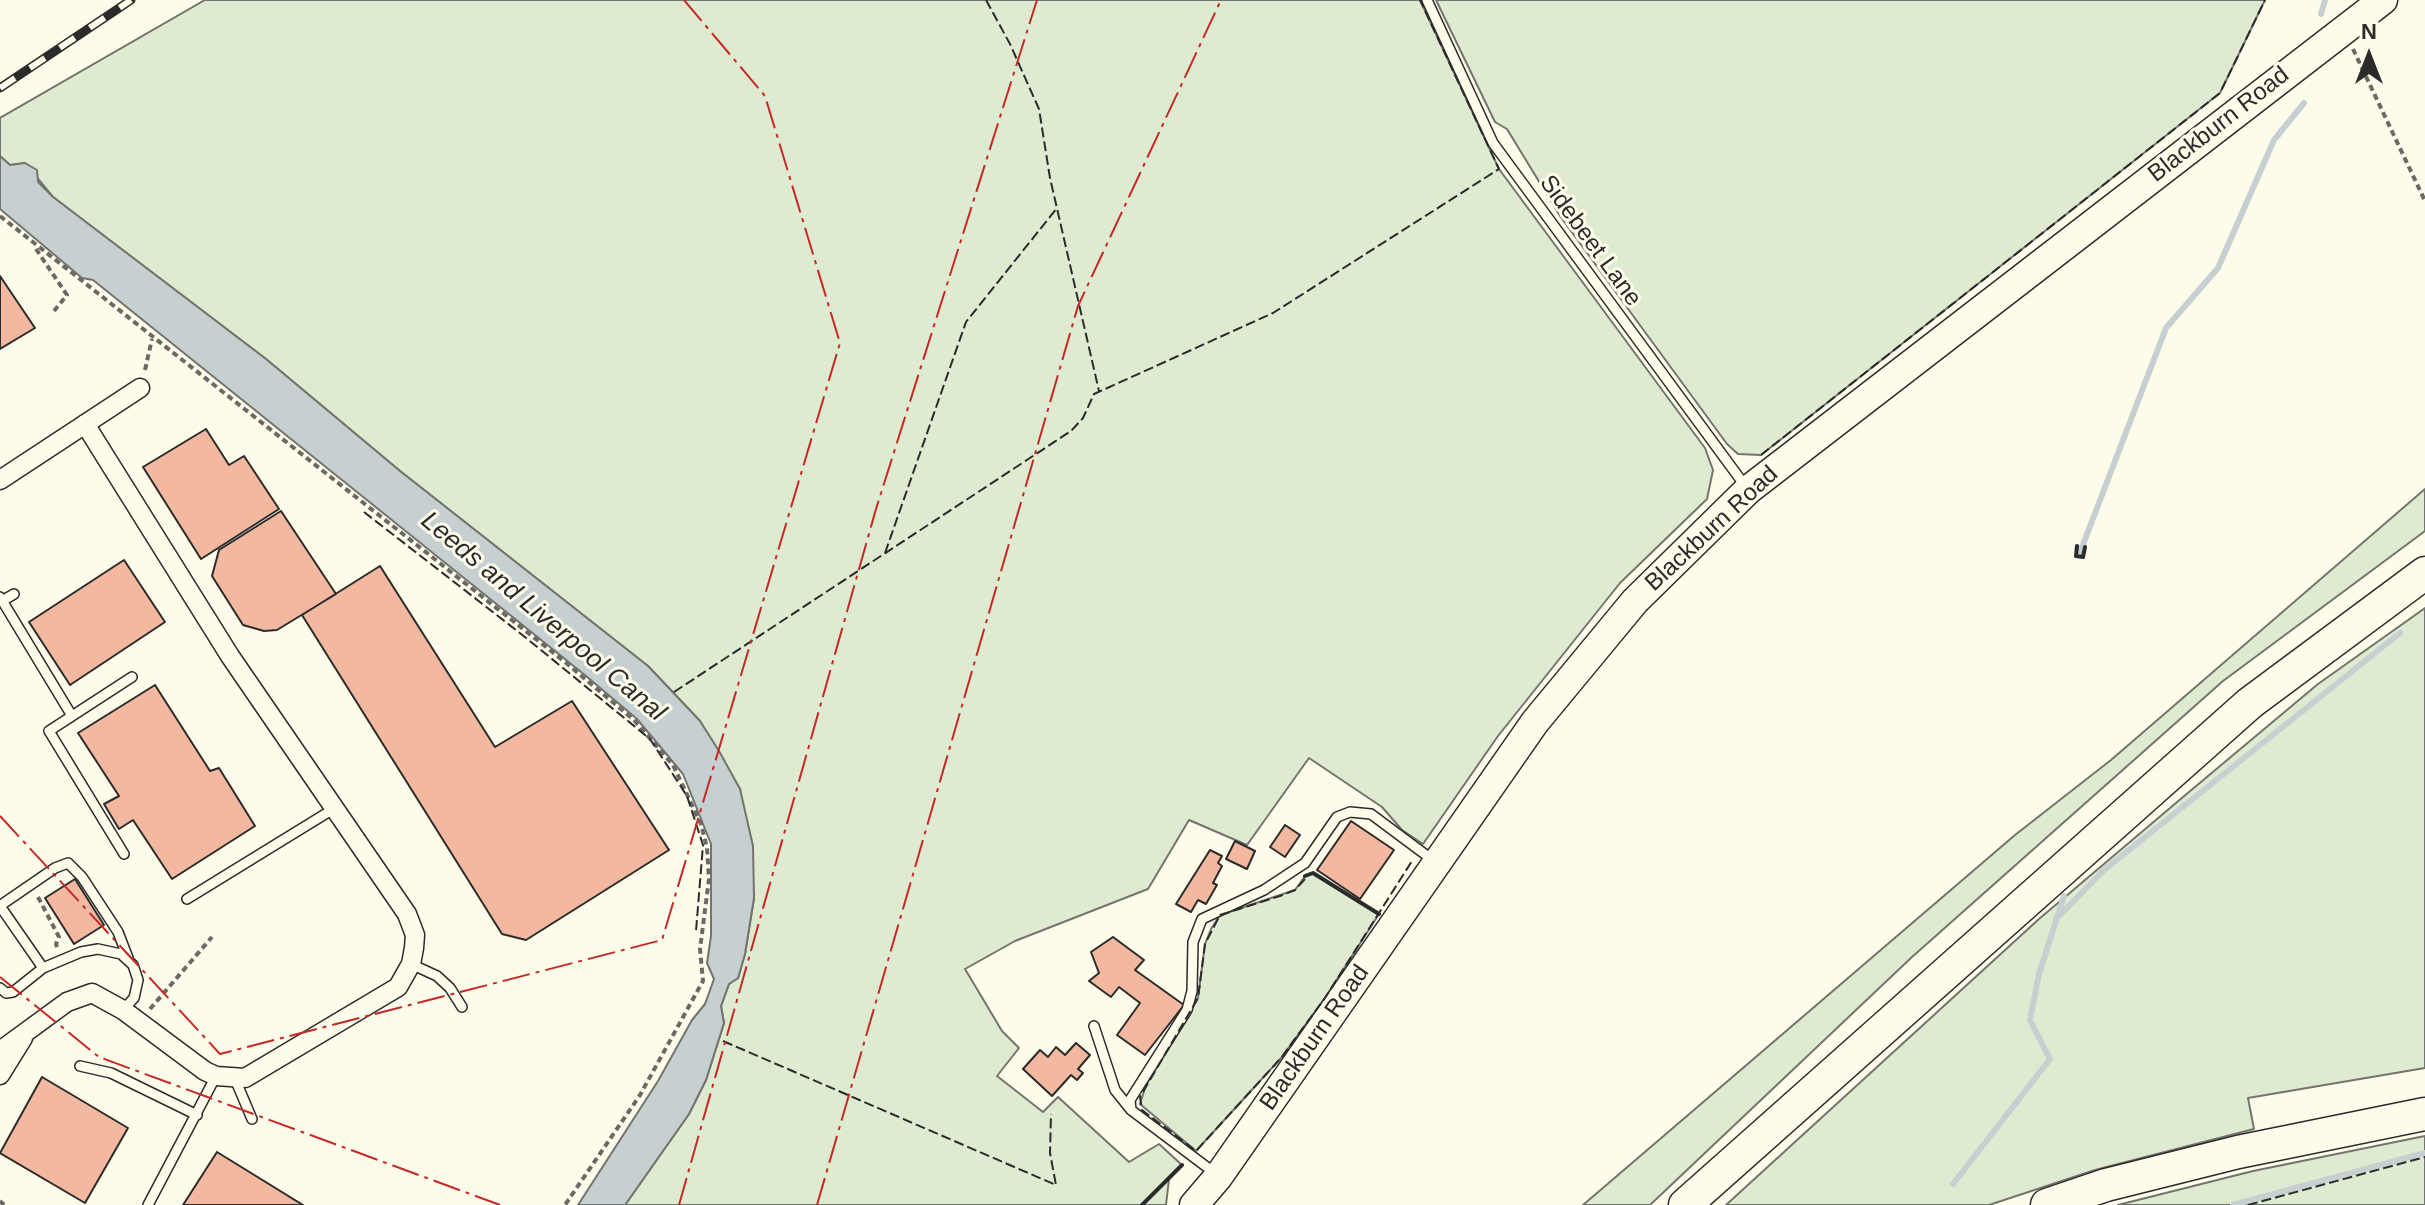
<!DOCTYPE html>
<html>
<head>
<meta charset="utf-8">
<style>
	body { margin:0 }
	#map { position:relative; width:2425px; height:1205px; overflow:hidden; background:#fdfbea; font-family:Helvetica,sans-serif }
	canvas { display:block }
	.north { position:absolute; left:2329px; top:16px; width:80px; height:80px; -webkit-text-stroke:6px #fdfbea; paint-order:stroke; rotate:0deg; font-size:22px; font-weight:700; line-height:32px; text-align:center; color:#2b2b2b }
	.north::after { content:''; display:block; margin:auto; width:28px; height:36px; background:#2b2b2b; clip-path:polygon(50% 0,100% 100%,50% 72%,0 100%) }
</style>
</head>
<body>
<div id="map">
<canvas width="2425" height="1205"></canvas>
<div class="north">N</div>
</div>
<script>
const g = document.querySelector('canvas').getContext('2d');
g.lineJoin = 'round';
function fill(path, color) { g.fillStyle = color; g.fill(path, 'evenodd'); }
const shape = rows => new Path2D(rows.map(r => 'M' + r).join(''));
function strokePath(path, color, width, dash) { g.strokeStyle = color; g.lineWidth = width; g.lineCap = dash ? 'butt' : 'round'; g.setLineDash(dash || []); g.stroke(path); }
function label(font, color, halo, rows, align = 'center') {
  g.font = font + ' Helvetica,sans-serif'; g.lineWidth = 6; g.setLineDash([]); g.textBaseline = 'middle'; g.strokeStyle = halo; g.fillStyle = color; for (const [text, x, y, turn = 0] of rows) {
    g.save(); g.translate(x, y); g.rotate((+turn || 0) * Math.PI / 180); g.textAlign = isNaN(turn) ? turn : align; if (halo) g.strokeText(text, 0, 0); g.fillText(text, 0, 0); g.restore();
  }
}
const green = shape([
	[205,0,1420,0,1499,169,1705,448,1713,470,1707,499,1620,583,1498,736,1423,844,1402,830,1382,807,1309,758,1247,845,1189,820,1148,889,1015,941,965,969,1002,1031,1019,1048,997,1076,1043,1112,1058,1097,1129,1162,1159,1144,1182,1165,1169,1179,1166,1205,625,1205,689,1114,706,1080,724,1023,721,1006,729,984,738,978,745,954,754,898,740,789,700,721,648,666,400,471,266,359,53,197,25,163,10,165,0,156,0,118,205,0],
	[1436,0,2265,0,2220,93,1761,455,1738,454,1727,444,1560,216,1507,129,1495,122,1436,0],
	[2425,489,2425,531,2223,681,1912,957,1650,1205,1583,1205,2015,835,2111,760,2425,489],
	[2425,608,2425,1068,2248,1098,2254,1129,2095,1170,1989,1205,1726,1205,2039,919,2183,797,2318,684,2425,608],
	[1313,873,1379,914,1325,998,1281,1058,1196,1151,1140,1104,1146,1085,1198,998,1205,944,1211,929,1220,915,1295,890,1305,876,1313,873],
	[2425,1136,2425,1205,2118,1205,2253,1171,2425,1136]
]);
const water = shape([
	[0,156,10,165,25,163,37,170,38,182,53,197,266,359,400,471,648,666,700,721,719,751,740,789,753,846,754,898,745,954,738,978,729,984,721,1006,724,1023,706,1080,689,1114,625,1205,578,1205,658,1081,692,1020,705,1004,714,979,707,963,711,936,711,844,683,774,637,719,586,676,93,280,82,278,0,209,0,156]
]);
const stream = shape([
	[2321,14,2325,0],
	[2079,555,2166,328,2218,268,2274,140,2304,103],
	[2056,919,2104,870,2400,633],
	[1953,1184,2050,1059,2030,1020,2039,974,2064,896],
	[2233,1205,2425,1153]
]);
const building = shape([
	[0,276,35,328,0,349,0,276],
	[206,429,229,465,244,456,279,509,201,559,143,467,206,429],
	[281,511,336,594,277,630,264,631,243,625,212,576,219,550,281,511],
	[124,560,165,622,70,685,29,622,124,560],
	[380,566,495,747,572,701,669,850,526,940,502,934,302,615,380,566],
	[155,685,210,771,219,768,255,826,172,879,133,820,119,829,104,804,119,796,78,733,155,685],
	[1351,821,1394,850,1360,899,1317,870,1351,821],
	[1285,825,1300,835,1285,857,1270,847,1285,825],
	[1235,841,1255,851,1247,869,1226,859,1235,841],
	[1210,850,1222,856,1218,863,1222,866,1213,883,1217,885,1206,904,1198,900,1191,912,1176,904,1210,850],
	[75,879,104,925,74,944,45,898,75,879],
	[1113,937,1144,960,1135,970,1184,1005,1145,1055,1117,1035,1140,1003,1119,987,1111,997,1089,981,1099,973,1091,952,1113,937],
	[1076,1043,1090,1055,1078,1069,1083,1073,1077,1080,1071,1075,1052,1096,1023,1069,1040,1050,1048,1057,1056,1047,1065,1055,1076,1043],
	[42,1077,128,1128,85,1203,0,1153,42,1077],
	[217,1152,303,1205,183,1205,217,1152]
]);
const path = shape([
	[2353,49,2425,201],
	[0,216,565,662,634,720,673,765,701,824,707,848,709,879,700,949,703,981,640,1095,565,1205],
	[36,249,67,295,54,311],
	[145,370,152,339],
	[38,897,59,937,56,944,58,950],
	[150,1009,212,937],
	[0,1201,4,1205]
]);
const service = shape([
	[1427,0,1493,143,1746,487],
	[0,597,72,716,132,677],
	[2,601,14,594],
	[72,716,49,731,124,854],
	[187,899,335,808],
	[1,905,55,868,68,863,82,877,118,932,128,958],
	[0,906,43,968,13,992,6,993,0,988],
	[411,964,437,976,450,988,462,1007],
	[43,968,81,952,98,949,121,954,133,965,138,980,134,998,123,1010],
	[1094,1026,1115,1090,1131,1110],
	[80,1066,111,1073,197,1115],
	[235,1079,252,1119],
	[1216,1174,1131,1110,1130,1100,1187,1010,1192,991,1193,942,1202,919,1264,890,1305,863,1337,817,1350,812,1371,814,1434,861],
	[148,1205,216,1076]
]);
const minor = shape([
	[0,480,140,388],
	[0,1051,67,1002,92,993,123,1010,205,1071,216,1076,245,1078,398,987,411,964,414,948,415,935,407,914,230,656,85,424],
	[0,1075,23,1038]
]);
const primary = shape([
	[1194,1205,1218,1177,1535,722,1635,601,1748,490,2383,0]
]);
const motorway = shape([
	[1685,1205,2250,703,2425,573],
	[2047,1205,2106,1185,2238,1152,2425,1114]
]);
const rail = shape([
	[0,88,131,0]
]);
const fence = shape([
	[986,0,1010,44,1039,109,1050,178,1099,391],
	[1761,455,2220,93,2265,0],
	[364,512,525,637,650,739,687,796,703,845,696,931],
	[885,553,966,322,1057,208],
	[674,692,1071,431,1083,418,1094,394,1273,313,1499,169,1420,0],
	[1305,879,1295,890,1280,896,1220,915,1205,944,1198,998,1140,1097,1142,1110,1196,1151,1281,1058,1325,998,1412,861],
	[723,1041,1056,1185,1050,1153,1051,1114],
	[2248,1205,2425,1157]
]);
const wall = shape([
	[2077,546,2076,556,2083,557,2085,547],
	[1305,876,1313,873,1379,914],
	[1142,1205,1182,1165]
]);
const power = shape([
	[0,816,220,1054,662,940,840,343,765,96,684,0],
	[0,977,99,1057,500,1205],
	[679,1205,876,509,1037,0],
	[817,1205,1078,306,1221,0]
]);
const streetNames = [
	["Blackburn Road",2219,125,-38],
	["Sidebeet Lane",1590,241,54],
	["Blackburn Road",1712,529,-43],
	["Blackburn Road",1315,1038,-55]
];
const waterNames = [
	["Leeds and Liverpool Canal",543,617,40]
];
fill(green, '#deebd1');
strokePath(green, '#74746e', 2);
fill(water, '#c7d0d0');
strokePath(water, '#74746e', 2);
strokePath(stream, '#c7d0d0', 6);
fill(building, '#f2b8a0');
strokePath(building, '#2b2b2b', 2);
strokePath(service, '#2b2b2b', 12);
strokePath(minor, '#2b2b2b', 21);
strokePath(primary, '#2b2b2b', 31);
strokePath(motorway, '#2b2b2b', 35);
strokePath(path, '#6a6964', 4, [6, 4]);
strokePath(service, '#fdfbea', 9);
strokePath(minor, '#fdfbea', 18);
strokePath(primary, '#fdfbea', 28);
strokePath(motorway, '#fdfbea', 32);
strokePath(rail, '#2b2b2b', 9);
strokePath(rail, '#fdfbea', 6, [18]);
strokePath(fence, '#2b2b2b', 2, [10, 4]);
strokePath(wall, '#2b2b2b', 4);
strokePath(power, '#c62828', 2, [28, 6, 4, 6]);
label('24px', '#2b2b2b', '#fdfbea', streetNames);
label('italic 26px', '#2b2b2b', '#fdfbea', waterNames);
</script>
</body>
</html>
